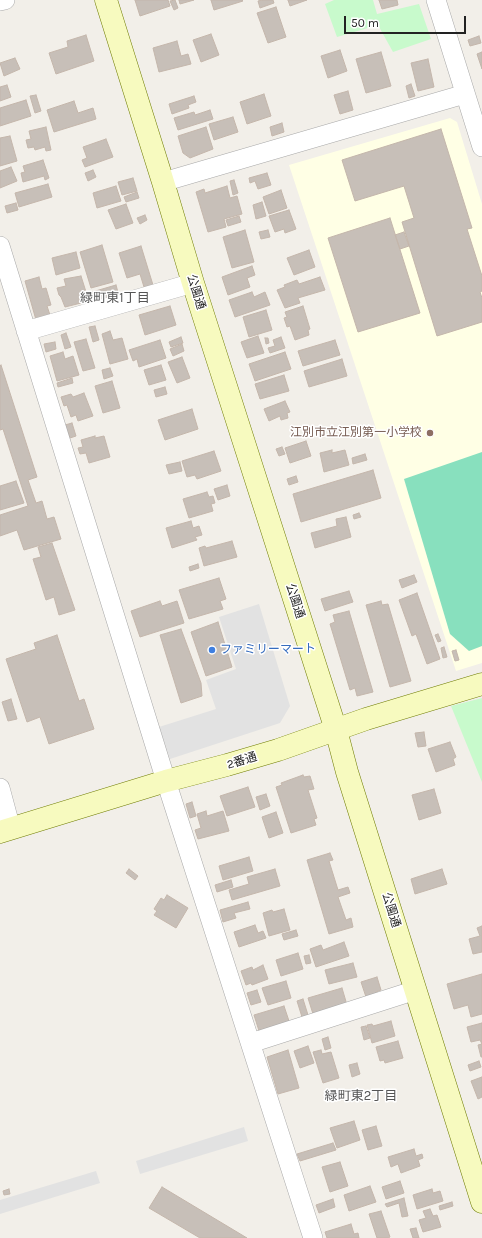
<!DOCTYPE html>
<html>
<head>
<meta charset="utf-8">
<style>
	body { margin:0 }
	#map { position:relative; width:482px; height:1238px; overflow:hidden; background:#f2efe9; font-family:Karla,sans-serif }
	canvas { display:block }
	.scale { position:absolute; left:344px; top:16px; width:122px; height:18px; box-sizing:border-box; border:2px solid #222; border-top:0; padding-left:5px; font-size:12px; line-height:14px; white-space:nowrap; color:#222; -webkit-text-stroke:3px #fff; paint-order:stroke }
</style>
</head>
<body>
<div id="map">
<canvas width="482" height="1238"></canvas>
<div class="scale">50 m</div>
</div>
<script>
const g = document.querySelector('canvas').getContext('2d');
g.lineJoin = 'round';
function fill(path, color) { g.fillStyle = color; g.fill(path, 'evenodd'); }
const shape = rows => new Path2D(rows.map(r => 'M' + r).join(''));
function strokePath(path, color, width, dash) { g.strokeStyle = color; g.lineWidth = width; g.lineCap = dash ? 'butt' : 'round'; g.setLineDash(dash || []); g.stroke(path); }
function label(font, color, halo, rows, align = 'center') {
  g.font = font + ' Karla,"Noto Sans JP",sans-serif'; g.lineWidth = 3; g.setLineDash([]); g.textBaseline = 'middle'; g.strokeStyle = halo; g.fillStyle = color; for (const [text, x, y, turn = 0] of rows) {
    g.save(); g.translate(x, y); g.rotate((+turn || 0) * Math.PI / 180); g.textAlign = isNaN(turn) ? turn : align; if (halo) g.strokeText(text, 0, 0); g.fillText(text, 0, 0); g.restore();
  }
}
const education = shape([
	[450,118,457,122,482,204,482,663,456,671,289,165]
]);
const park = shape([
	[334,0,373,0,377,14,419,4,431,39,393,52,378,25,337,37,325,4],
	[482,698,482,782,451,706]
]);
const pitch = shape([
	[482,452,482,646,469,651,450,634,404,479]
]);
const parking = shape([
	[259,604,290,706,280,723,170,759,159,727,216,709,206,680,236,669,219,617],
	[244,1127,248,1141,140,1174,136,1161],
	[96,1171,100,1183,0,1214,0,1200]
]);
const building = shape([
	[135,0,168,0,170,6,140,16,135,0],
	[175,0,178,8,174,10,170,1,175,0],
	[179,0,194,0,180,4,179,0],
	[211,0,242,0,243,1,214,10,211,0],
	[262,0,273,0,274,3,260,8,258,1,262,0],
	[288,0,307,0,290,6,288,0],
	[379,0,397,0,398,5,382,9,379,0],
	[276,7,286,37,268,43,257,13,276,7],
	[211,34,219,55,201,62,193,40,211,34],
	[86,35,94,61,56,74,49,53,68,47,67,41,86,35],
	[479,36,481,43,470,46,468,40,479,36],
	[177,41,181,56,188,54,191,64,159,72,153,48,177,41],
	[340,50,347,71,328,78,321,56,340,50],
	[381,52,391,86,366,93,356,59,381,52],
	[482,52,482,69,477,54,482,52],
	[15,58,20,69,4,76,0,63,15,58],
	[428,59,434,87,418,91,411,63,428,59],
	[411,84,415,96,409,98,406,86,411,84],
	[7,85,11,97,0,101,0,87,7,85],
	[348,91,353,110,340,114,334,95,348,91],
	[264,94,271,116,247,124,240,102,264,94],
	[36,95,41,111,35,113,30,96,36,95],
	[194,96,196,102,188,105,189,108,172,114,169,104,194,96],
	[26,100,31,116,0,126,0,108,26,100],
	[74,101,78,113,93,108,96,119,54,132,47,110,74,101],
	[210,110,213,119,178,130,174,118,194,112,195,115,210,110],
	[233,117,238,132,214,140,209,124,233,117],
	[282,123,284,132,272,136,270,127,282,123],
	[46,127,51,150,46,151,45,147,35,150,34,147,28,148,26,140,31,139,29,131,46,127],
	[206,127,213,149,190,158,183,153,178,136,206,127],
	[441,129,472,228,467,229,482,276,482,291,480,292,482,298,482,322,437,336,402,222,414,218,404,186,355,201,342,160,441,129],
	[10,136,17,161,0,166,0,138,10,136],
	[106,139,113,157,85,167,82,160,87,158,83,147,106,139],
	[43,160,49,178,45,180,44,176,23,182,21,173,25,172,23,166,43,160],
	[11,167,17,181,0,188,0,171,11,167],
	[93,170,96,177,88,181,85,173,93,170],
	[267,173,271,185,258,189,255,181,250,183,249,178,267,173],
	[133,178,137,191,122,195,118,182,133,178],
	[234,180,238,193,233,195,230,181,234,180],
	[48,184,52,197,19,207,15,193,48,184],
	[116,186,121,201,97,208,93,193,116,186],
	[227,186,230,198,237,196,242,214,224,219,226,227,208,232,196,192,204,189,205,193,227,186],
	[281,190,287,208,269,214,263,197,281,190],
	[137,192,139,198,126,202,124,197,137,192],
	[262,202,266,216,256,219,253,205,262,202],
	[16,203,18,210,7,213,5,206,16,203],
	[126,204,133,223,116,229,108,210,126,204],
	[289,210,296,229,285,233,284,229,275,232,269,216,289,210],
	[145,215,147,220,140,224,137,218,145,215],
	[239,216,241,222,228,226,226,220,239,216],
	[390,218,420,313,358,332,328,238,390,218],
	[245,230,254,262,232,268,223,237,245,230],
	[268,230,270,237,261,239,259,232,268,230],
	[404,232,409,246,400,249,395,235,404,232],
	[102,245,113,282,91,288,80,252,102,245],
	[141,246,153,285,144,287,140,274,127,278,119,253,141,246],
	[309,250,315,267,294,275,287,258,309,250],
	[76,252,80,268,56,275,52,258,76,252],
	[252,266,255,275,247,278,250,287,228,295,222,277,252,266],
	[81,276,87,295,79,298,81,303,65,307,61,297,59,295,57,288,66,286,64,279,81,276],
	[39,277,42,289,46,288,51,305,47,306,50,315,36,320,25,281,39,277],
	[320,277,325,290,298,298,300,303,285,308,277,290,285,287,284,285,297,280,299,284,320,277],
	[116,285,119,296,95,303,92,292,116,285],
	[252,292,254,297,265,292,270,305,235,317,229,300,252,292],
	[170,306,176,325,145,335,139,315,170,306],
	[303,306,310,329,308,330,309,335,295,340,290,326,287,327,284,318,287,317,285,312,303,306],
	[266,310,272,330,249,337,243,317,266,310],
	[95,326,99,340,93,342,89,327,95,326],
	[110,331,113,340,122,338,128,359,110,364,102,334,110,331],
	[66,333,71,347,65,349,61,335,66,333],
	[258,336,264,353,247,358,241,342,258,336],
	[181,337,183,343,171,347,169,342,181,337],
	[281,337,285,348,270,353,268,348,275,346,273,340,281,337],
	[265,338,268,338,269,343,266,344,265,338],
	[86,339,95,368,83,371,74,342,86,339],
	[160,340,166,358,139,367,137,359,133,361,129,350,160,340],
	[335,340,340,355,303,366,298,351,335,340],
	[55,342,56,349,46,352,44,344,55,342],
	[182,344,184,351,173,356,170,349,182,344],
	[63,352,65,359,73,356,79,375,57,381,50,356,63,352],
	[285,352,291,369,255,381,249,364,285,352],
	[182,357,190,378,177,383,168,362,182,357],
	[342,359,347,376,309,387,304,371,342,359],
	[1,365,37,477,28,480,36,503,42,501,47,519,54,517,61,539,24,550,17,530,0,536,0,515,28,506,3,429,0,430,0,366,1,365],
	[161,365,166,380,149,385,144,370,161,365],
	[110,368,113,376,104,379,102,370,110,368],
	[284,375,289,391,260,399,255,384,284,375],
	[72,378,73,383,58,387,57,383,72,378],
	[112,381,120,408,103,413,95,386,112,381],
	[165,387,167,394,156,397,154,390,165,387],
	[84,393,93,416,78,421,76,415,71,417,67,405,64,406,61,397,71,394,73,397,84,393],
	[285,401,290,412,287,413,288,418,281,420,280,416,269,421,264,409,285,401],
	[192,409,198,429,165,440,158,420,192,409],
	[72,423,76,436,70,438,65,425,72,423],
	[95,436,95,438,104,436,110,457,89,463,86,453,80,454,78,448,83,447,81,440,95,436],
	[306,441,311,456,290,463,285,448,306,441],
	[282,447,285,454,279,456,276,449,282,447],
	[332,450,332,453,345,450,349,465,324,472,320,453,332,450],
	[214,451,221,471,197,479,195,475,187,477,182,461,214,451],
	[365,454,367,460,353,464,352,458,365,454],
	[180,462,182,471,169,474,166,465,180,462],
	[373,470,381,498,301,522,293,494,373,470],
	[296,476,298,482,289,485,287,479,296,476],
	[16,481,24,503,0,510,0,486,16,481],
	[227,485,230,496,218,500,214,489,227,485],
	[207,492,209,497,213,496,215,503,211,504,213,511,189,518,183,499,207,492],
	[359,513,361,517,354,519,353,515,359,513],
	[346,517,351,537,315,548,311,533,337,526,336,519,346,517],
	[191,521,193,528,199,526,202,535,195,537,197,540,172,548,166,528,191,521],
	[232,541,237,557,204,566,199,548,205,546,206,548,232,541],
	[52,543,75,610,59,615,54,597,46,600,33,559,41,557,38,547,52,543],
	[198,564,199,568,190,571,189,567,198,564],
	[414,575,417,582,402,588,399,580,414,575],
	[219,578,226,599,220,601,223,609,189,619,179,590,219,578],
	[349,591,353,602,325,611,321,599,349,591],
	[417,593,440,659,427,664,416,634,412,636,399,600,417,593],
	[160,601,162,606,177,601,184,623,140,637,131,611,160,601],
	[381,601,382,605,388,604,411,681,390,687,366,605,381,601],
	[349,611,373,692,357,696,355,688,350,690,330,624,335,622,333,615,349,611],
	[218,622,232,667,206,676,191,632,218,622],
	[181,629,201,683,202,696,181,703,160,635,181,629],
	[438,634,441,641,438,642,435,635,438,634],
	[57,635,79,701,84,699,94,729,49,744,40,717,27,722,6,659,36,649,34,643,57,635],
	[444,647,447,657,443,658,441,648,444,647],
	[456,650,459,660,455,661,452,651,456,650],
	[11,699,17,719,8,721,2,702,11,699],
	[424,732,426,746,418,747,415,733,424,732],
	[450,742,456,757,453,759,455,765,436,772,428,749,450,742],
	[303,775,304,777,310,776,314,789,308,790,317,818,314,819,316,825,291,833,276,787,282,785,281,783,303,775],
	[248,787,255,807,227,816,220,796,248,787],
	[434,789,441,813,419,820,412,795,434,789],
	[266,794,270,806,260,810,256,797,266,794],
	[192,802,196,816,190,818,186,804,192,802],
	[206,811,207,816,223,811,229,831,198,839,195,830,201,828,197,814,206,811],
	[276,812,283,833,269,838,262,817,276,812],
	[330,853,333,860,329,861,338,890,348,887,350,893,338,897,346,920,351,918,353,927,329,934,307,860,330,853],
	[249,857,253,871,223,880,219,866,249,857],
	[129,869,138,876,135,880,126,873,129,869],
	[275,869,280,886,232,900,229,890,249,884,247,877,275,869],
	[442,869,447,884,415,894,411,879,442,869],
	[231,880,233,887,217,892,215,885,231,880],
	[167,895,188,908,176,928,154,915,157,911,154,909,161,898,164,900,167,895],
	[248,902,250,909,234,913,236,918,223,922,220,910,248,902],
	[284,909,290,930,269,936,263,913,272,910,273,912,284,909],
	[255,925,258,933,263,931,266,938,239,947,234,932,255,925],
	[482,926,482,952,473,954,469,939,480,936,477,928,482,926],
	[296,930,298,936,284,940,282,934,296,930],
	[344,942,349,956,316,967,310,949,321,945,323,950,344,942],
	[298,953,303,969,281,976,276,960,298,953],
	[309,955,311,963,306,964,304,956,309,955],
	[353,963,357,977,329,984,325,970,353,963],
	[263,965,268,979,252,985,251,983,246,985,241,971,252,967,253,970,263,965],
	[482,974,482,1014,471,1017,468,1005,454,1009,447,984,482,974],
	[377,977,381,990,376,992,378,997,367,1000,361,982,377,977],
	[286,981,291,998,268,1005,262,988,286,981],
	[342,988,347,1005,313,1014,308,998,342,988],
	[257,990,261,1002,251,1005,247,993,257,990],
	[303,999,308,1015,302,1017,297,1001,303,999],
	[284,1006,290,1024,260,1034,254,1015,284,1006],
	[391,1021,395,1036,372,1043,367,1025,372,1024,373,1026,391,1021],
	[482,1023,482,1057,481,1057,478,1045,482,1044,480,1040,471,1042,467,1027,482,1023],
	[366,1026,370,1038,364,1040,361,1027,366,1026],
	[328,1037,331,1048,325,1050,322,1039,328,1037],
	[398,1041,403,1058,385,1063,384,1060,380,1061,376,1047,398,1041],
	[308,1046,314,1063,300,1068,294,1051,308,1046],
	[288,1050,299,1088,278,1094,267,1057,288,1050],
	[321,1050,322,1054,331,1052,339,1078,323,1083,313,1052,321,1050],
	[479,1061,481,1067,470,1071,468,1065,479,1061],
	[357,1063,360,1074,352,1077,349,1065,357,1063],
	[482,1077,482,1097,478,1099,471,1081,482,1077],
	[354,1121,360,1140,337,1148,330,1128,354,1121],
	[376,1126,382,1146,368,1150,362,1130,376,1126],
	[333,1143,336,1150,300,1161,297,1154,333,1143],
	[414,1149,416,1156,422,1154,423,1158,418,1160,420,1166,401,1173,398,1164,391,1167,388,1157,414,1149],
	[340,1162,348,1186,330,1192,322,1167,340,1162],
	[400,1181,404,1193,386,1199,382,1187,400,1181],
	[370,1186,376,1202,349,1211,344,1195,370,1186],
	[162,1187,247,1238,200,1238,149,1208,162,1187],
	[9,1189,10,1194,4,1195,3,1191,9,1189],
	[432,1189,433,1193,440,1191,443,1201,417,1209,413,1195,432,1189],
	[404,1198,408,1216,402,1217,399,1203,387,1207,385,1204,404,1198],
	[333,1199,335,1207,319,1213,316,1205,333,1199],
	[452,1202,453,1206,440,1210,439,1206,452,1202],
	[430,1209,433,1216,437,1215,441,1227,423,1232,419,1220,426,1218,423,1211,430,1209],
	[381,1211,390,1237,388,1238,377,1238,369,1214,381,1211],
	[351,1224,354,1234,358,1233,359,1238,327,1238,325,1232,351,1224],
	[416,1228,419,1238,413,1238,410,1229,416,1228]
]);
const street = shape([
	[436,0,482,147],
	[0,1,5,0],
	[163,182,465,94],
	[0,246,166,781,313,1238],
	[26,331,193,283],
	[0,788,11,829],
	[251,1043,416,990]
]);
const secondary = shape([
	[106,0,163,182,193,283,336,730,347,772,482,1202],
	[0,832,166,781,227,765,278,750,366,719,482,684]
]);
const markers = [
	[430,433,4,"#8d6e63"],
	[212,650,4,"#3f7fe0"]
];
const streetNames = [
	["公園通",196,292,73],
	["公園通",295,601,72],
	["2番通",242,761,-17],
	["公園通",391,910,73]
];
const educationNames = [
	["江別市立江別第一小学校",422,433]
];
const shopNames = [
	["ファミリーマート",220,650]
];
const neighbourhoodNames = [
	["緑町東1丁目",115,298],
	["緑町東2丁目",361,1096]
];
fill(education, '#ffffe5');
fill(park, '#c8facc');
fill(pitch, '#88e0be');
fill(parking, '#e2e2e2');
fill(building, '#c7bfb8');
strokePath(building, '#c4b6ab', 1);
strokePath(street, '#a9a9a9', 20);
strokePath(secondary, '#707d05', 23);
strokePath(street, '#fff', 19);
strokePath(secondary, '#f7fabf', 22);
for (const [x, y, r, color] of markers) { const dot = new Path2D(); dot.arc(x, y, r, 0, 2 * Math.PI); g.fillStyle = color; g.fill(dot); strokePath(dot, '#fff', 1.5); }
label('12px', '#222', '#fff', streetNames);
label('12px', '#785e54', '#fff', educationNames, 'right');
label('12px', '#366cbe', '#fff', shopNames, 'left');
label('13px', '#555', '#fff', neighbourhoodNames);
</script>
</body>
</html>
